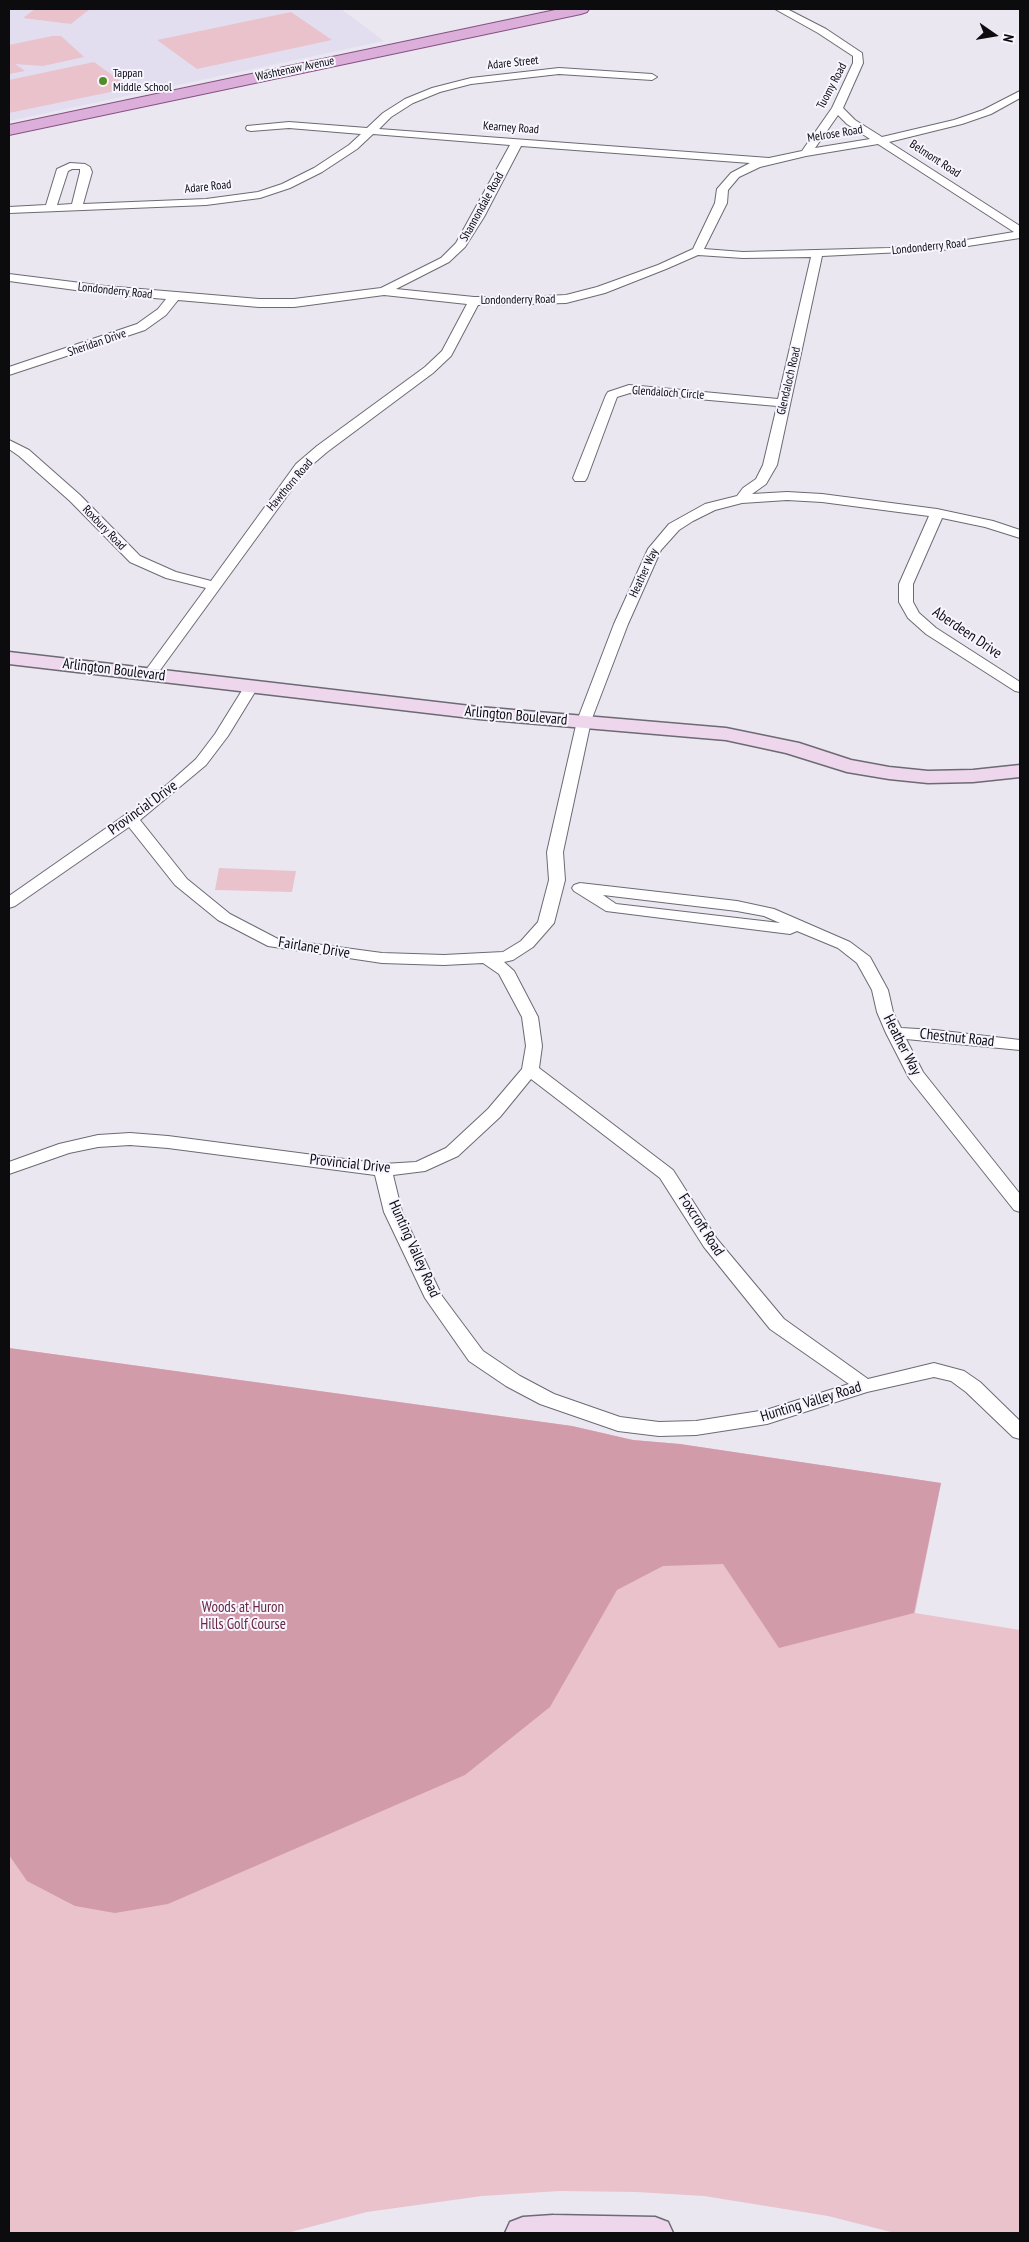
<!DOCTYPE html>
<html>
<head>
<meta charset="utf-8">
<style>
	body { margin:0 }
	#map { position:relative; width:1029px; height:2242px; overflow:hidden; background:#eae7f1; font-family:"PT Sans Narrow",sans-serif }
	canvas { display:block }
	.frame { position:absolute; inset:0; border:10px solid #0c0b0e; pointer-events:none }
	.north { position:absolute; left:969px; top:10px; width:50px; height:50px; -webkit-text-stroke:4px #f7f5ff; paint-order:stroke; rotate:103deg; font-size:14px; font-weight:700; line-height:20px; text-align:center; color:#0c0b0e }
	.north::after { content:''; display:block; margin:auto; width:18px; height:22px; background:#0c0b0e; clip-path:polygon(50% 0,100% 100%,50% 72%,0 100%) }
</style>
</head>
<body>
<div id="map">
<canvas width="1029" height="2242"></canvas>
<div class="frame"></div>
<div class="north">N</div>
</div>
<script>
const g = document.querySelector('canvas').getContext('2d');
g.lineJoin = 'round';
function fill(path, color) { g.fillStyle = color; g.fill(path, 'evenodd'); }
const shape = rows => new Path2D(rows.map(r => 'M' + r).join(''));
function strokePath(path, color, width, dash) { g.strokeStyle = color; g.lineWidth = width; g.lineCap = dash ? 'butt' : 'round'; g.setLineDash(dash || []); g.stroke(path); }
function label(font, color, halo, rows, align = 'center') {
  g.font = font + ' "PT Sans Narrow",sans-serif'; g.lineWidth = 4; g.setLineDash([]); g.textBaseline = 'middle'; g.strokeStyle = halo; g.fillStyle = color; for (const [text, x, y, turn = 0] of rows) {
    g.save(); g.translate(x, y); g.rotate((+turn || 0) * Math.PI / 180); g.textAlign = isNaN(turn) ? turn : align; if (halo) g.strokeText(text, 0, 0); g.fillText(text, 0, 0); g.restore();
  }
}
const built = shape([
	[9,9,341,9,384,41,9,121]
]);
const green = shape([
	[35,9,90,9,71,24,23,18],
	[291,12,332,40,197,69,157,40],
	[52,36,61,36,84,57,43,66,15,64,25,71,9,74,9,45],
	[94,62,130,88,9,113,9,80],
	[219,868,296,871,292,892,215,890],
	[9,1348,572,1426,633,1440,680,1444,941,1483,915,1613,1020,1630,1020,2233,895,2233,828,2216,704,2196,636,2192,560,2191,482,2196,367,2212,287,2233,9,2233]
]);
const forest = shape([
	[9,1348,572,1426,633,1440,680,1444,941,1483,914,1613,779,1648,723,1564,663,1566,617,1590,550,1707,465,1775,168,1904,115,1913,75,1906,27,1881,9,1855]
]);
const street = shape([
	[775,9,787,9,826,29,862,53,863,63,843,108,855,120,882,137,954,120,983,110,1020,91,1020,98,991,114,962,124,889,142,1020,226,1020,238,942,250,822,256,777,465,766,484,752,494,787,492,822,494,937,509,993,521,1020,530,1020,538,985,527,942,518,913,584,913,602,919,613,936,628,1020,682,1020,692,1015,691,926,634,908,618,899,602,899,584,929,516,822,502,787,500,742,503,715,510,693,521,679,530,661,550,628,624,591,721,563,852,565,880,554,923,533,947,513,960,504,962,514,971,538,1017,542,1046,539,1068,673,1170,717,1239,784,1319,868,1379,934,1363,964,1371,980,1382,1020,1421,1020,1439,1013,1437,966,1392,951,1381,934,1377,867,1392,767,1424,696,1435,659,1436,618,1431,540,1404,506,1386,469,1361,425,1298,384,1212,375,1175,168,1148,130,1145,98,1147,69,1153,9,1174,9,1162,59,1144,98,1135,130,1133,168,1136,383,1164,416,1162,446,1148,488,1109,522,1069,526,1046,522,1017,499,974,483,963,444,965,382,963,268,946,218,920,175,885,129,827,15,906,9,908,9,896,125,815,138,808,169,783,196,759,215,734,246,684,251,683,258,687,228,736,206,765,140,820,187,879,230,914,278,939,382,953,444,955,503,952,521,941,538,922,549,880,547,852,577,721,614,624,648,549,669,524,705,504,737,496,743,488,756,479,763,465,777,406,630,393,617,397,587,478,585,481,575,481,573,478,606,395,608,392,629,385,778,399,811,257,743,258,698,255,666,269,605,293,566,303,478,305,451,356,433,373,327,452,306,470,155,677,150,678,143,674,206,588,166,578,130,562,70,501,19,456,9,449,9,440,29,450,80,495,140,556,176,572,211,581,296,464,317,446,425,367,442,351,467,304,384,295,294,307,259,307,178,300,166,315,145,330,9,375,9,367,137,324,158,309,166,299,105,294,9,281,9,274,105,286,259,299,294,299,381,288,441,258,456,243,510,145,373,134,357,149,322,172,290,188,260,198,206,205,9,213,9,207,46,205,57,169,70,163,85,164,90,167,92,172,83,204,206,199,258,192,282,184,314,168,349,145,361,134,289,128,251,131,247,130,246,128,247,126,289,122,367,128,383,113,405,99,432,88,471,78,559,68,652,74,657,77,652,80,559,74,471,84,440,92,413,103,391,117,379,129,769,158,802,151,832,108,853,63,853,56,818,33,775,9],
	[838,115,847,124,870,139,815,148,838,115],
	[878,144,1014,232,942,244,889,248,743,252,704,249,727,203,728,190,739,177,760,167,806,156,878,144],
	[521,146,750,163,731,173,717,189,715,203,693,249,658,265,597,287,566,295,524,297,474,297,396,289,449,262,465,247,484,217,521,146],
	[72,169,80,169,80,172,72,204,57,205,68,171,72,169],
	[531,1079,660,1178,704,1247,770,1329,849,1384,766,1410,696,1421,659,1422,620,1417,554,1394,520,1376,483,1351,442,1296,402,1212,393,1175,425,1171,458,1156,500,1117,531,1079],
	[580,883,737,901,774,909,850,942,870,957,888,990,893,1012,901,1028,935,1030,1020,1040,1020,1050,906,1039,923,1072,1020,1194,1020,1212,1014,1210,909,1078,886,1033,877,1012,872,990,857,963,838,948,797,931,790,934,606,911,574,891,572,888,574,885,580,883],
	[603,895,737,911,764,916,780,923,616,904,603,895]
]);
const secondary = shape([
	[9,652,479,707,726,728,799,743,851,760,889,767,928,771,973,770,1020,765,1020,777,973,782,928,783,889,779,847,772,786,753,726,740,479,719,9,664,9,652],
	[553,2215,655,2217,668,2222,673,2233,505,2233,510,2222,523,2217,553,2215]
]);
const primary = shape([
	[560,9,589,9,587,12,581,14,9,135,9,125,560,9]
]);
const markers = [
	[103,81,5,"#538d2b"]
];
const farStreetnames = [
	["Adare Street",513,63,-6],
	["Washtenaw Avenue",295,69,-12],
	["Tuomy Road",832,86,-62],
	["Kearney Road",511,128,4],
	["Melrose Road",835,134,-9],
	["Belmont Road",935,159,33],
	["Adare Road",208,187,-6],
	["Shannondale Road",482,207,-61],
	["Londonderry Road",929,247,-6],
	["Londonderry Road",115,291,6],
	["Londonderry Road",518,300,-1],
	["Sheridan Drive",97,343,-19],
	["Glendaloch Road",789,381,-77],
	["Glendaloch Circle",668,393,4],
	["Hawthorn Road",290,485,-50],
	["Roxbury Road",104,528,46],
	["Heather Way",644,573,-65]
];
const farPoinames = [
	["Tappan",113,74],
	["Middle School",113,88]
];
const streetNames = [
	["Aberdeen Drive",967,633,34],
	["Arlington Boulevard",114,670,7],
	["Arlington Boulevard",516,716,5],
	["Provincial Drive",143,808,-36],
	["Fairlane Drive",314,948,9],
	["Chestnut Road",957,1038,6],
	["Heather Way",902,1045,63],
	["Provincial Drive",350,1164,6],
	["Foxcroft Road",701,1225,57],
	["Hunting Valley Road",414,1249,66],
	["Hunting Valley Road",811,1402,-17]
];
const parkNames = [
	["Woods at Huron",243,1608],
	["Hills Golf Course",243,1625]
];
fill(built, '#e2def0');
fill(green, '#eac2cc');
fill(forest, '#d19baa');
strokePath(street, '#6c6a73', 2);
strokePath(secondary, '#6c6a73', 3);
strokePath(primary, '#845282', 2);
fill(street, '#fff');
fill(secondary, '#eed6ec');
fill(primary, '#dcaeda');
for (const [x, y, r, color] of markers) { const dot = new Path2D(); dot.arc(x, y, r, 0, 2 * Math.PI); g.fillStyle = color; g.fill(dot); strokePath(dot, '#f7f5ff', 2); }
label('12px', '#0c0b0e', '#f7f5ff', farStreetnames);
label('12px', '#0c0b0e', '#f7f5ff', farPoinames, 'left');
label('15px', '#0c0b0e', '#f7f5ff', streetNames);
label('15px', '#69283f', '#f7f5ff', parkNames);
</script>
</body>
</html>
